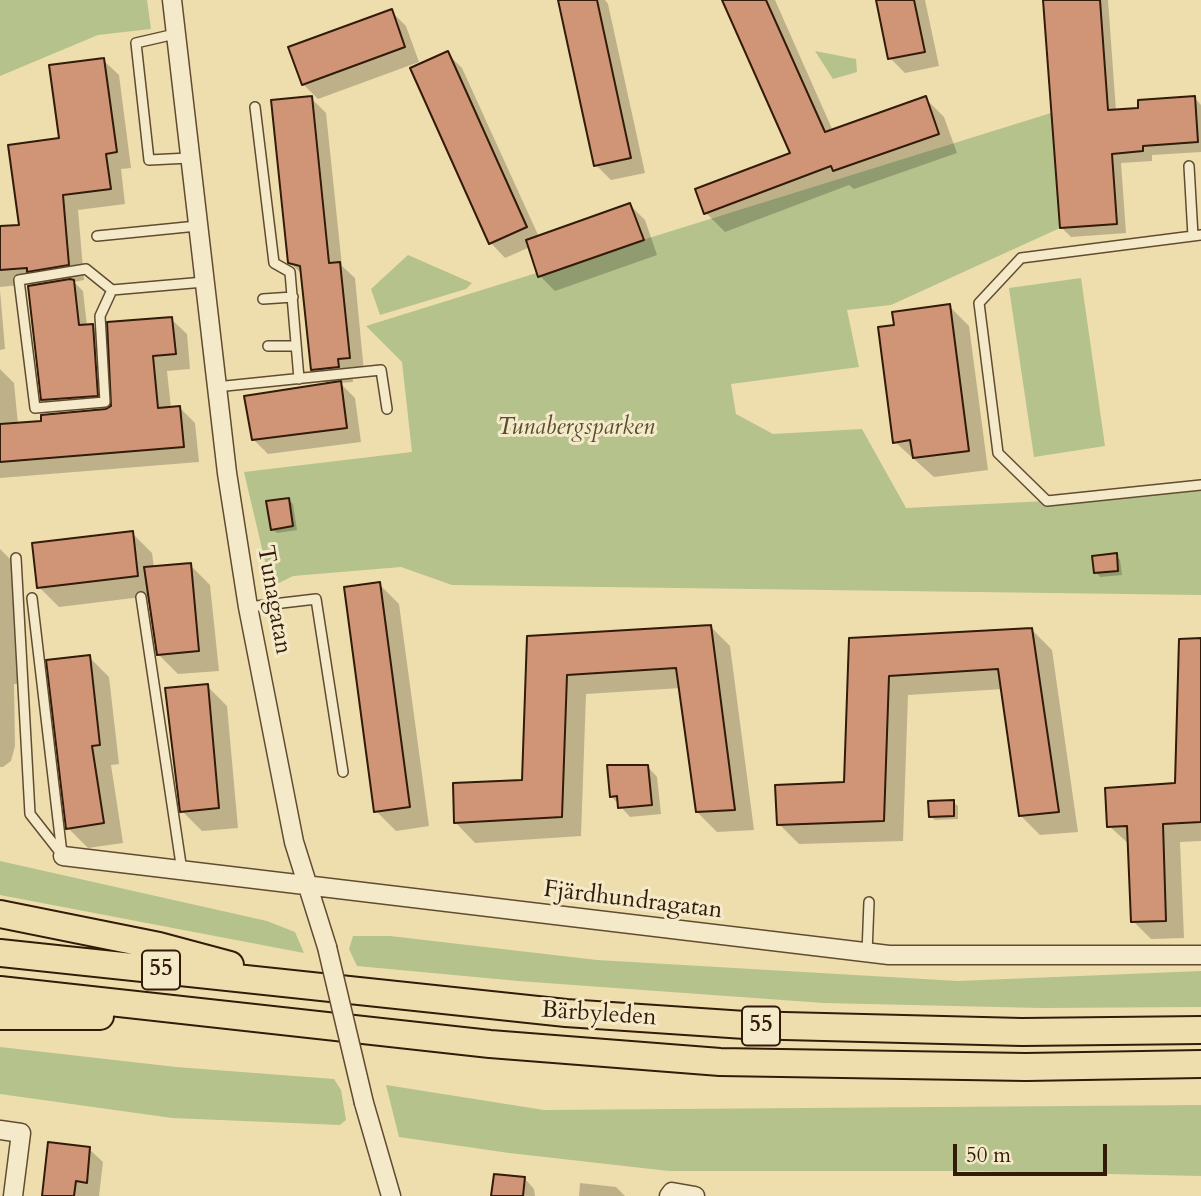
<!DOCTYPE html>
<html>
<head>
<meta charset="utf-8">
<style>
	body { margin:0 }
	#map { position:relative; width:1201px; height:1196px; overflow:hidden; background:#eedead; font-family:Cardo,serif }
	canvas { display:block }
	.scale { position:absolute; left:953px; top:1144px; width:154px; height:32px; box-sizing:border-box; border:4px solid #321b08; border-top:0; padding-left:9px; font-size:21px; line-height:24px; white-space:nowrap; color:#321b08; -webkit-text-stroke:5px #f4eaca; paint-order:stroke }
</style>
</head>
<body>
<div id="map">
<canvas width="1201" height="1196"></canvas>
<div class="scale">50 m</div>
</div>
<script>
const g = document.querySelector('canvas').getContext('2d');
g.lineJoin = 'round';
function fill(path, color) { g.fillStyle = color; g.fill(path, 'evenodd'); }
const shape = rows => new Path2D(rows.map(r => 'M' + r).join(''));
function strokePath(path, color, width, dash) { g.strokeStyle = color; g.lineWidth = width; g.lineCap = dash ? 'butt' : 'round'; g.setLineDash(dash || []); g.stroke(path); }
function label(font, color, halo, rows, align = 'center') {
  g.font = font + ' Cardo,serif'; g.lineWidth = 6; g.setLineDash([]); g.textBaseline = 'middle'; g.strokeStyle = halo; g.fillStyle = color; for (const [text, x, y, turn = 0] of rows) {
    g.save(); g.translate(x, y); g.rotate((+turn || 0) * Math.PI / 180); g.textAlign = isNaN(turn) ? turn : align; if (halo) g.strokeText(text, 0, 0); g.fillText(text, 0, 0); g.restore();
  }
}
const green = shape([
	[0,0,147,0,151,29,98,35,0,76],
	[815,51,856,59,857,72,833,79],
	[1051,113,1060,228,891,305,847,310,859,367,731,384,736,414,773,434,862,429,906,508,1047,501,1201,485,1201,595,452,585,401,567,293,576,271,587,244,472,412,452,402,362,366,326],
	[408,255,472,283,466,289,380,315,371,289],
	[1081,278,1105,446,1034,457,1009,288],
	[0,861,267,921,295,932,304,953,0,895],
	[353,936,390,936,597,960,958,981,1201,971,1201,1007,1041,1008,824,1003,518,981,357,966,349,949],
	[0,1047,176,1067,334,1079,341,1090,346,1120,340,1125,172,1118,0,1094],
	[386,1085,544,1110,1201,1105,1201,1176,972,1171,669,1171,509,1153,399,1137]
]);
const shadow = shape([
	[560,0,605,0,608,4,645,173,611,180,596,165],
	[724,0,775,0,833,131,925,98,944,117,957,153,854,189,849,185,725,232,706,213,793,154],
	[877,0,925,0,939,66,905,73,890,58],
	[1045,0,1108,0,1116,111,1140,110,1194,97,1201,105,1201,152,1152,155,1152,161,1121,163,1126,233,1071,237,1061,227],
	[391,11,406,26,419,62,318,99,303,84],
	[447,53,462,68,539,237,630,205,645,220,657,255,555,291,540,276,530,247,505,258,491,243],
	[103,60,119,75,131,168,121,169,125,204,78,210,84,280,74,282,83,291,87,326,93,326,103,335,107,405,53,409,43,400,30,284,0,287,0,228,21,226,61,140],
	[311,98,326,113,342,266,355,278,364,372,352,373,353,382,340,383,355,398,361,442,268,454,253,439,327,384,312,369,303,275,289,262],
	[0,290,5,349,0,350],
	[949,306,969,326,988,470,934,477,895,442,896,327],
	[171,319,187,334,190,369,167,371,171,408,179,407,195,423,199,462,0,478,0,369,14,383,18,424,107,411],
	[289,500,293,504,297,530,277,533,272,529],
	[132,533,152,553,154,568,190,565,210,585,219,671,178,674,158,654,150,596,59,607,39,587],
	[0,549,17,566,20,684,14,684,15,746,11,761,3,767,0,767],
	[1116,555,1120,560,1122,575,1100,577,1096,572],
	[379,584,399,604,429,826,396,831,376,811],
	[710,626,730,646,754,830,717,832,697,812,681,688,586,694,581,836,475,843,456,823,524,781,529,637],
	[1032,630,1052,650,1078,832,1040,835,1020,815,1003,689,908,695,903,841,799,844,779,824,846,783,851,639],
	[1201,640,1201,841,1180,842,1184,938,1151,939,1133,921,1130,845,1109,826,1176,785],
	[89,657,109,677,119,764,111,765,123,843,88,848,68,828],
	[207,686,227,706,238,828,202,831,182,811],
	[648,767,657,777,661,814,630,817,611,796],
	[953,802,958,806,958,819,935,820,930,816],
	[89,1149,103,1162,99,1196,46,1196],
	[525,1179,534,1189,535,1196,493,1196],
	[580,1183,616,1187,625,1196,579,1196]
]);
const building = shape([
	[558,0,597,0,631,158,594,166,558,0],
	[722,0,766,0,825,132,926,96,939,134,833,171,831,166,704,214,695,189,790,153,722,0],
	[876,0,914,0,925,52,888,59,876,0],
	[1043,0,1100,0,1108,110,1138,108,1138,100,1195,96,1198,142,1143,146,1143,151,1112,154,1117,224,1060,228,1043,0],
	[392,9,405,47,302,85,288,47,392,9],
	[448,51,527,227,489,244,410,68,448,51],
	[104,58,117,152,106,154,111,189,63,195,69,265,27,272,27,268,0,270,0,226,19,225,8,145,59,138,49,65,104,58],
	[312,96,329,263,340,262,350,358,338,359,339,367,311,370,300,266,288,263,271,100,312,96],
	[630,203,644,240,538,277,526,240,630,203],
	[70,279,74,280,79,325,93,324,98,396,41,400,28,286,70,279],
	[950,304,969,451,913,458,910,440,893,443,878,327,894,325,892,312,950,304],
	[172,317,176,354,153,356,158,408,180,406,184,447,0,462,0,424,41,421,41,415,106,409,111,406,107,322,172,317],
	[341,381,347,428,252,440,244,396,341,381],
	[289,498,293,526,271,530,266,501,289,498],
	[133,531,138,576,37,588,32,543,133,531],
	[1117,553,1118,571,1094,573,1092,556,1117,553],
	[191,563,199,651,157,655,144,567,191,563],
	[380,582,410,807,374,812,344,587,380,582],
	[711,625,735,810,696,812,676,668,567,675,562,817,454,823,453,783,522,780,527,636,711,625],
	[1032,628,1059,812,1019,816,998,669,889,676,884,821,777,825,775,785,844,782,849,638,1032,628],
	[1201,638,1201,822,1163,824,1166,921,1131,922,1127,826,1107,827,1105,788,1175,783,1179,639,1201,638],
	[90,655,100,745,92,746,104,823,66,829,46,660,90,655],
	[208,684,219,808,180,812,165,688,208,684],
	[607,765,648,765,652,805,618,808,617,796,610,797,607,765],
	[954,800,954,816,929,817,928,801,954,800],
	[48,1142,90,1147,87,1183,76,1181,74,1196,42,1196,48,1142],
	[494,1174,525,1177,523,1196,491,1196,494,1174]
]);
const lane = shape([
	[175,34,136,43,149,160,189,158],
	[255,107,274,263,290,272,299,379],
	[1189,166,1193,236],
	[1201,235,1021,258,979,303,998,453,1047,501,1201,485],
	[97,236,197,226],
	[112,290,100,316,105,402,35,408,19,280,86,269,112,290,204,282],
	[263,299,293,297],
	[268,346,296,346],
	[216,387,381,370,387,409],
	[16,558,30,814,63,856],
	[141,597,182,871],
	[32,598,62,854],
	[248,607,316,599,343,772],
	[867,953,869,902]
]);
const street = shape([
	[172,0,227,473,248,607,294,842,327,947],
	[63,856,889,955,1201,955],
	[364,1103,391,1196],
	[0,1130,21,1133,13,1196],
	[669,1196,672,1192,695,1196]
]);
const primary = shape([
	[0,914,159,946,230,965],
	[0,953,566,1013,745,1025,1022,1032,1201,1030],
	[0,990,490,1044,720,1062,1026,1067,1201,1064],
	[0,1016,100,1016]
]);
const streetBridge = shape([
	[327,947,364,1103]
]);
const shields = [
	[161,970,38],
	[761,1026,38]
];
const shieldNames = [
	["55",161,970],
	["55",761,1026]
];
const parkNames = [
	["Tunabergsparken",576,428]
];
const streetNames = [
	["Tunagatan",273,600,80],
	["Fjärdhundragatan",633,901,7],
	["Bärbyleden",599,1015,4]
];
fill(green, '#b5c28c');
fill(shadow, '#0003');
fill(building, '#d09476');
strokePath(building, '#321b08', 2);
strokePath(lane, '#614c31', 12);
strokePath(street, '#614c31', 21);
strokePath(primary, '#321b08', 30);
strokePath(lane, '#f4eaca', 9);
strokePath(street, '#f4eaca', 18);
strokePath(primary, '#eedead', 26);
strokePath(streetBridge, '#614c31', 21, []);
strokePath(streetBridge, '#f4eaca', 18);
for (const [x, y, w] of shields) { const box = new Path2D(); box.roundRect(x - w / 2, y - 19.5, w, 39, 5); g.fillStyle = '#f4eaca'; g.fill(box); strokePath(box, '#321b08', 2); }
label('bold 23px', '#321b08', null, shieldNames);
label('italic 24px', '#594d30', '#f4eaca', parkNames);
label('24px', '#321b08', '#f4eaca', streetNames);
</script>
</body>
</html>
